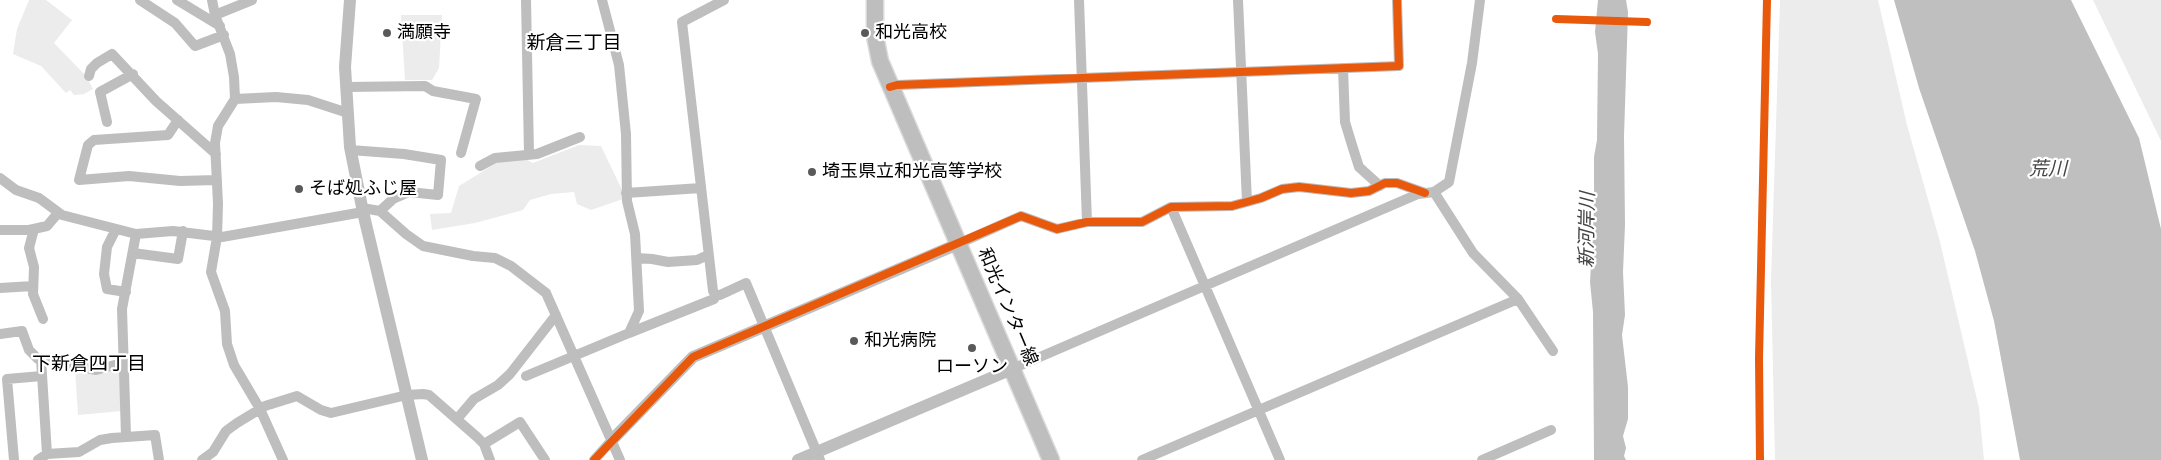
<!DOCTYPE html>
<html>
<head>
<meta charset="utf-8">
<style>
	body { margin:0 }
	canvas { display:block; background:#fff }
</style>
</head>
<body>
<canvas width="2161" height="460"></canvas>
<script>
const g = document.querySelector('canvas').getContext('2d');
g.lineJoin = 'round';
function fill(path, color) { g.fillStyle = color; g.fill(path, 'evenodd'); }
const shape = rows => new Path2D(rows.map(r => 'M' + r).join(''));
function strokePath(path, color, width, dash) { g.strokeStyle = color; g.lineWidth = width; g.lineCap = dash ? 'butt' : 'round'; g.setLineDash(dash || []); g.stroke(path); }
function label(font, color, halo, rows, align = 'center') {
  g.font = font + ' "Archivo Narrow","Noto Sans JP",sans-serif'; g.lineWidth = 4.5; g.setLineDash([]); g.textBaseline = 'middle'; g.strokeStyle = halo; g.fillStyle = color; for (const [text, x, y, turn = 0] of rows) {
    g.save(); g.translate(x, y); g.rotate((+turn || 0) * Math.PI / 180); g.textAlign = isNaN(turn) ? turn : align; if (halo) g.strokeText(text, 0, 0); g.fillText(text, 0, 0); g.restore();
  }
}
const green = shape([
	[29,0,46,0,72,20,54,43,86,76,93,89,84,94,74,95,70,90,66,93,41,66,13,54,17,29],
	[1780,0,1878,0,1907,125,1940,242,1979,408,1984,460,1775,460,1771,280],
	[2093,0,2161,0,2161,141],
	[401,15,442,15,439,68,432,80,405,80],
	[579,145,601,146,623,192,623,199,591,210,577,204,574,192,551,194,530,200,523,210,475,223,432,230,430,214,451,213,459,186,498,162,525,159,533,163],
	[115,368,120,370,122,411,78,415,75,369]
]);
const water = shape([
	[1598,0,1626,0,1628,12,1624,136,1625,225,1623,272,1625,315,1622,335,1628,387,1628,419,1623,436,1626,448,1624,456,1626,460,1594,460,1593,312,1590,282,1594,210,1594,157,1597,140,1598,54,1595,32],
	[1894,0,2071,0,2139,138,2161,229,2161,460,2020,460,1994,321,1975,251,1919,88]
]);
const minor = shape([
	[140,0,175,23,195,46,224,35],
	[177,0,220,26],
	[212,0,215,15,230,54,234,77,235,99,218,126,215,143,218,204,217,237,211,272,225,311,227,344,234,365,260,409,283,460],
	[526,0,529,154],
	[724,0,682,22,713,291,716,295,720,295,746,283,820,460],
	[1079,0,1087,222],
	[1238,0,1247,202],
	[215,15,252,0],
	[1343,68,1345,122,1352,145,1359,167,1380,186],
	[89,76,91,69,97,63,112,54,156,101,216,154],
	[346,87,425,86,433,91,476,99,461,153],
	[890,87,897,85,1399,66,1397,0],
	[235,99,276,97,308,100,348,113],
	[178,120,168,135,94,140,88,145,79,180,129,176,180,181,217,180],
	[107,122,100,92,133,74],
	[350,150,404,154,441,160,438,195,409,192,393,199,380,211],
	[480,166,495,158,537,154,580,137],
	[0,178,16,190,39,198,62,215,136,234,173,231,222,237,363,212],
	[1434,192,1473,253,1518,299,1553,351],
	[626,193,701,188],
	[1171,207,1280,460],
	[362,208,380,211,406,234,423,246,473,256,495,258,511,266,546,293,620,460],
	[34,229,29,248,34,267,33,294,43,319],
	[116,229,107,247,104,274,107,289,126,292],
	[0,230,29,230,47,226,58,213],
	[958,244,1021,216,1057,229,1087,222,1142,222,1171,207,1232,206,1261,198,1282,189,1299,187,1351,193,1369,191,1385,183,1397,183,1425,193],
	[133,253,178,259,183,231],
	[637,258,652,259,668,262,697,260,708,255],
	[0,288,33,286],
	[629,333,714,299,716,295],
	[0,334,22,331,29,350,38,359,96,370,122,363],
	[41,359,47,454],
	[1012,369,1418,194,1434,192,1449,182,1472,63,1480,0],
	[526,376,629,333,639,311,635,234,627,201,626,134,619,65,602,0],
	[457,419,474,399,498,385,510,374,556,315],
	[126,436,122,309,136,234],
	[484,444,520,422,545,460],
	[14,460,7,379,42,376],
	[38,460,47,454,79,452,100,440,112,438,155,435,159,460],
	[202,460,213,452,226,431,237,423,265,406,297,396,321,410,331,413,407,395,423,394,429,395,477,437,484,444,490,460],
	[594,460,612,440],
	[1142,460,1518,299],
	[1482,460,1551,430]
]);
const tertiary = shape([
	[350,0,345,67,350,147,363,212,422,460],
	[612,440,693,357,958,244],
	[798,460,1012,369]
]);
const primary = shape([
	[875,0,875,36,880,61,1051,460]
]);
const cycleway = shape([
	[1556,19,1647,22],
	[890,87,897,85,1399,66,1397,0],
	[594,460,693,357,1021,216,1057,229,1087,222,1142,222,1171,207,1232,206,1261,198,1282,189,1299,187,1351,193,1369,191,1385,183,1397,183,1425,193],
	[1760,460,1759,358,1767,0]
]);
const markers = [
	[387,33,5,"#595959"],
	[865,33,5,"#595959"],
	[812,172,5,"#595959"],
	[299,189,5,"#595959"],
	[854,341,5,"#595959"],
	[972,348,5,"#595959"]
];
const poiNames = [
	["満願寺",397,33],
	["和光高校",875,33],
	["埼玉県立和光高等学校",822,172],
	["そば処ふじ屋",309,189],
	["和光病院",864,341],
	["ローソン",972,367,"center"]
];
const streetNames = [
	["和光インター線",1007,307,67]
];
const neighbourhoodNames = [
	["新倉三丁目",574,44],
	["下新倉四丁目",89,365]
];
const waterNames = [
	["荒川",2048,170],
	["新河岸川",1588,230,-89]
];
fill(green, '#ececec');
fill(water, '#bfbfbf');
strokePath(primary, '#dbdbdb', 19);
strokePath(minor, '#bebebe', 10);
strokePath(tertiary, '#bebebe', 12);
strokePath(primary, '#bebebe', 16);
strokePath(cycleway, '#e8590c', 8);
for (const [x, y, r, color] of markers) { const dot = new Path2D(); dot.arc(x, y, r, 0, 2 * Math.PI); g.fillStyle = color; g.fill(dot); strokePath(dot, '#fff', 2); }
label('18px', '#000', '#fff', poiNames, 'left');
label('18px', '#000', '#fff', streetNames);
label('19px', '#000', '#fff', neighbourhoodNames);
label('italic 19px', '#444', '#fff', waterNames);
</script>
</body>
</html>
